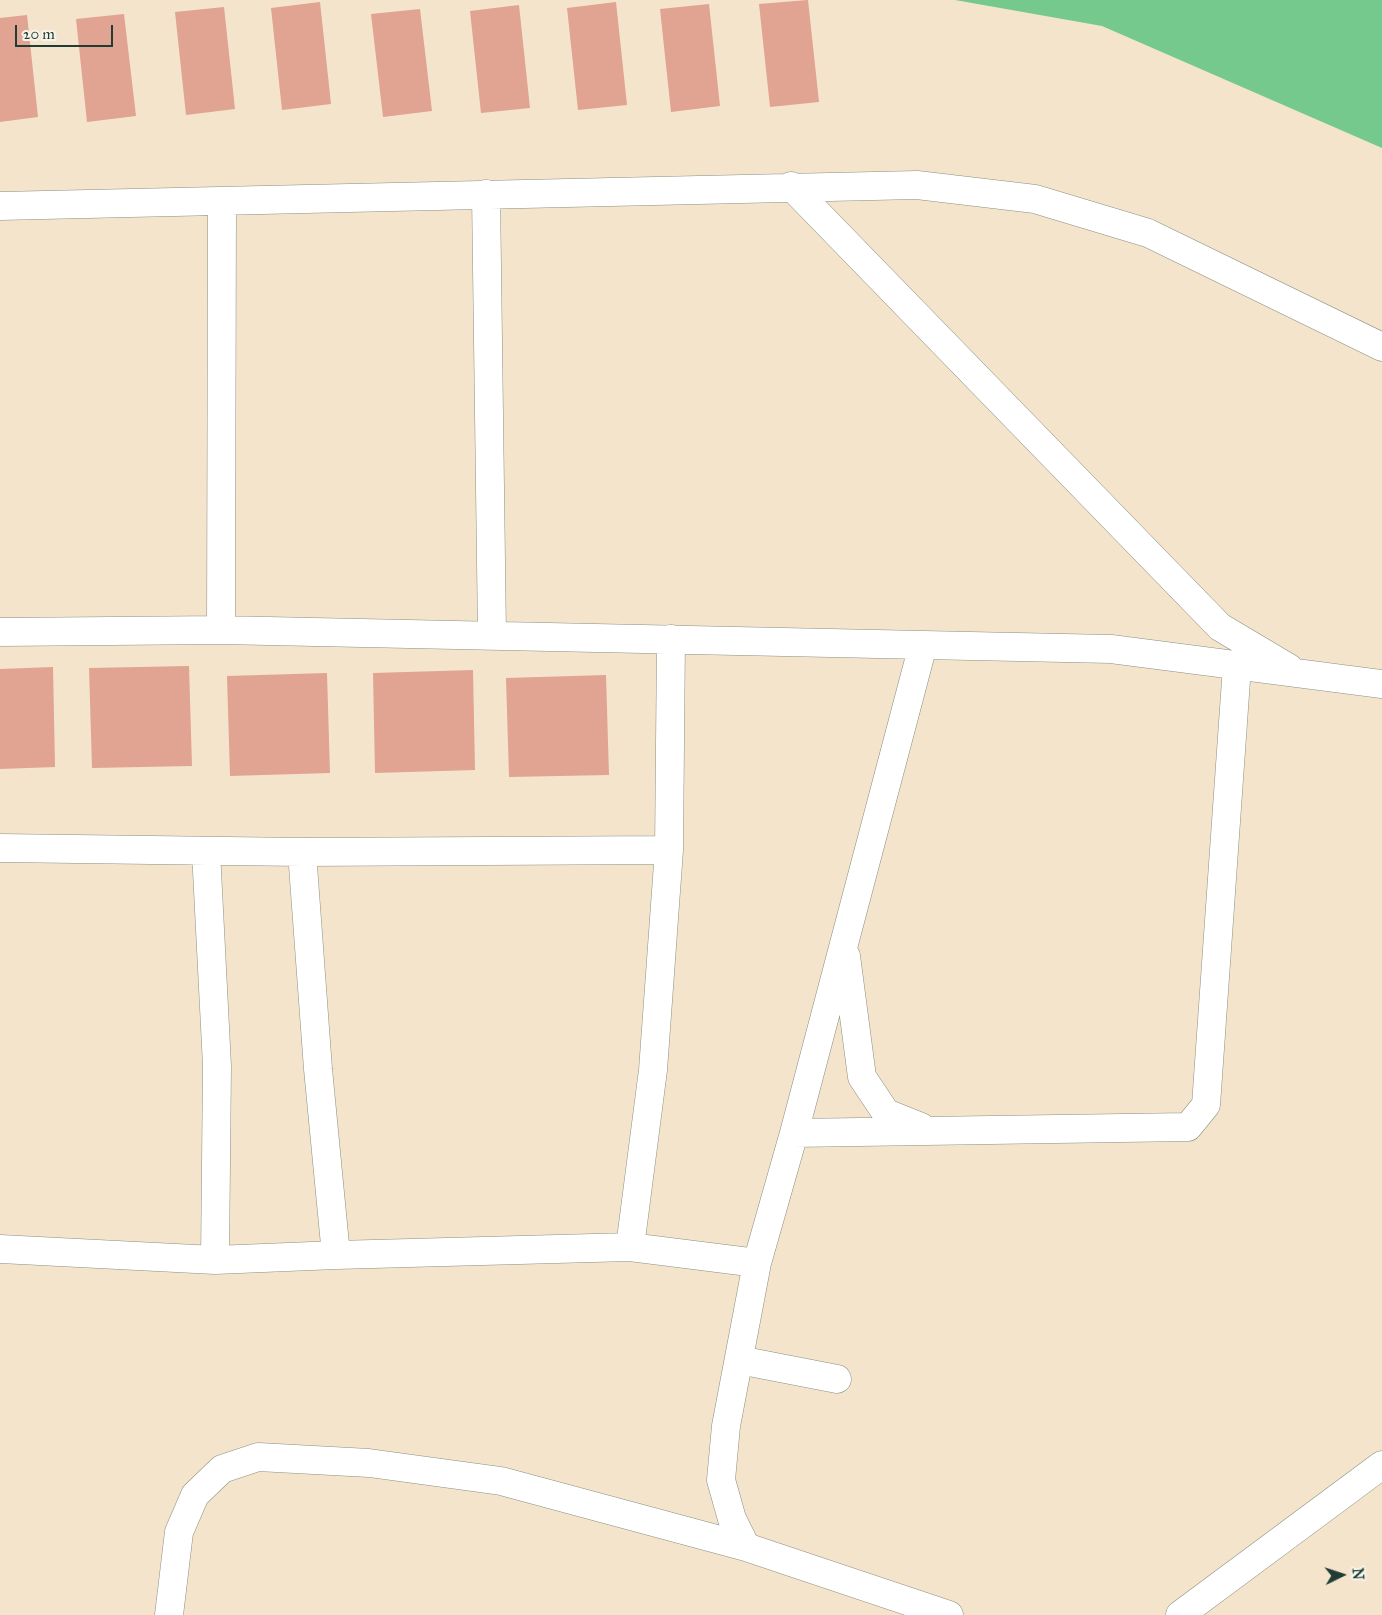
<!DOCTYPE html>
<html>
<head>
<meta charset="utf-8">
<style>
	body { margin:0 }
	#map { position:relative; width:1382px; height:1615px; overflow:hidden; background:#f4e4cc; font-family:"IM FELL Great Primer",serif }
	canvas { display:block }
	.north { position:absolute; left:1317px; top:1550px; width:50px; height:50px; -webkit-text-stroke:4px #f7f3e8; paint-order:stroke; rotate:86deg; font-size:14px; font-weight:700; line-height:20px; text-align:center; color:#1f3d34 }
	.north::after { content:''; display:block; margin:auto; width:18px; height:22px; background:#1f3d34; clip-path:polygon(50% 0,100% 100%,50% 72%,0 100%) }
	.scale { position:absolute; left:15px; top:25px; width:98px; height:22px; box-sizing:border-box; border:2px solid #1f3d34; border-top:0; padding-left:6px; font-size:15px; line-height:18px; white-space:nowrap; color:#1f3d34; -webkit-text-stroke:4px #f7f3e8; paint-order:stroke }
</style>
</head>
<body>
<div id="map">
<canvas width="1382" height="1615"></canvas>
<div class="north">N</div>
<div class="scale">20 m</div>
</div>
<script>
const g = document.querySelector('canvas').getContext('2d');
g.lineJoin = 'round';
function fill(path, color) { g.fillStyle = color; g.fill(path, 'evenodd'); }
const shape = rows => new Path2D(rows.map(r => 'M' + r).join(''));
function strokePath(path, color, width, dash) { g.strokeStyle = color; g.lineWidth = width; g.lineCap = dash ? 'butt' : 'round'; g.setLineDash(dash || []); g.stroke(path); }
const green = shape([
	[955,0,1382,0,1382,148,1102,26]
]);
const building = shape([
	[808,0,819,102,770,107,759,4],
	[320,2,331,104,282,110,271,8],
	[616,2,627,105,578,110,567,8],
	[709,4,720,106,671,112,660,9],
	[519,5,530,108,481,113,470,11],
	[224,7,235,109,186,115,175,12],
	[420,9,432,111,383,117,371,14],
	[124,14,136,116,87,122,76,19],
	[27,15,38,117,0,122,0,18],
	[189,666,192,766,92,768,89,668],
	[53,667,55,767,0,769,0,669],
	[473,670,475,770,375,773,373,673],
	[327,673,330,773,230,776,227,676],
	[606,675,609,775,509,777,506,678]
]);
const minor = shape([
	[791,186,1220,627,1289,668],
	[486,194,492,635],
	[0,206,917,185,1035,199,1148,233,1382,347],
	[221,630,222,201],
	[0,632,221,630,1111,649,1382,684],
	[0,848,302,852],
	[669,850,671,639],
	[206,851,217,1066,215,1260],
	[846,956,862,1077,886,1113,921,1127],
	[794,1133,1188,1127,1206,1105,1237,666],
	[630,1247,653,1070,669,850,302,852,318,1069,336,1255,630,1247,757,1263],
	[0,1249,215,1260,336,1255],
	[739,1360,837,1379],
	[746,1547,732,1519,721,1480,726,1426,757,1263,794,1133,923,645],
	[169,1615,179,1532,195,1495,222,1469,258,1457,369,1463,501,1481,746,1547,949,1615],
	[1180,1615,1382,1465]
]);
fill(green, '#75c98d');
fill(building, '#e1a392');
strokePath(minor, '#8a9080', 29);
strokePath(minor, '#fff', 28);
</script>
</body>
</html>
